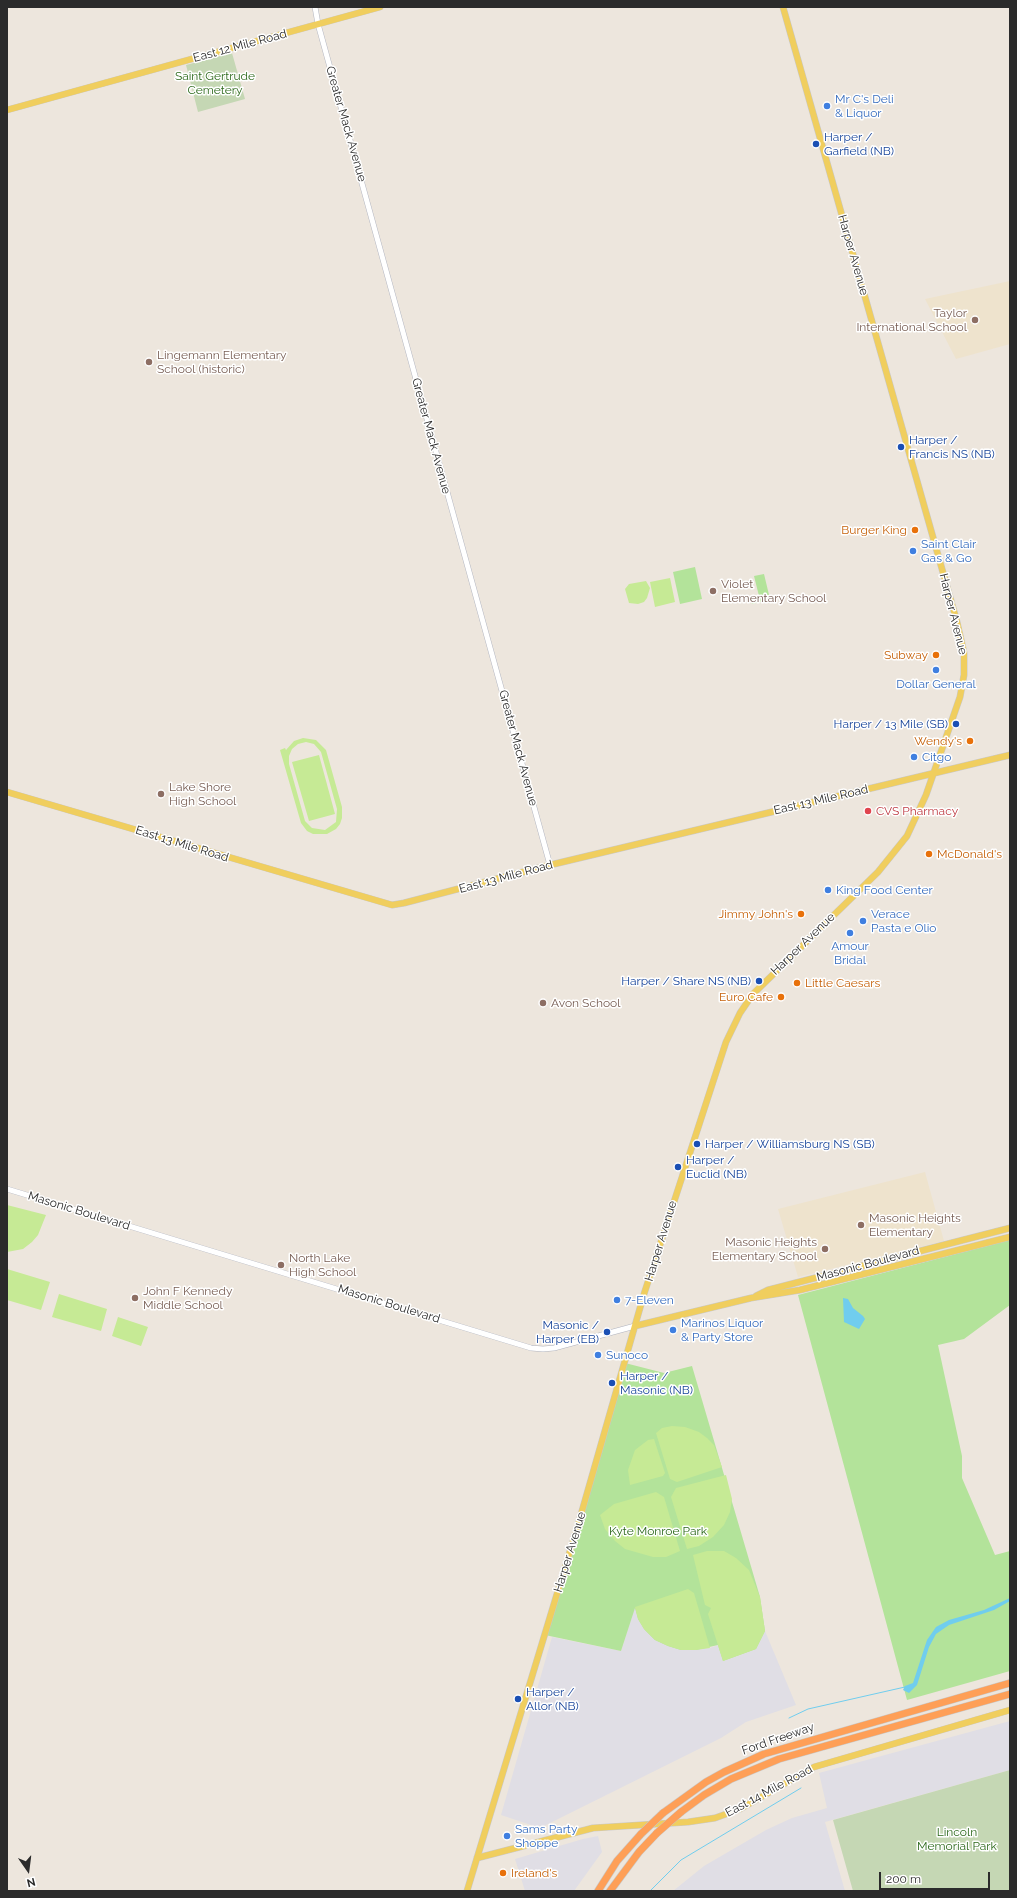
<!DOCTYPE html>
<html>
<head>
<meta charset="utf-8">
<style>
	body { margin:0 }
	#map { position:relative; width:1017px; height:1898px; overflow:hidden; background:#ede6dd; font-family:Raleway,sans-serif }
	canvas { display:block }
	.frame { position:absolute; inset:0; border:8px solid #2b2b2b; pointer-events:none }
	.north { position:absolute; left:8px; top:1850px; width:40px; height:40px; -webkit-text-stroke:3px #fff; paint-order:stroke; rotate:166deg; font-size:11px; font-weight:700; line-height:16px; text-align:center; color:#2b2b2b }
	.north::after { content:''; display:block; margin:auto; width:14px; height:18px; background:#2b2b2b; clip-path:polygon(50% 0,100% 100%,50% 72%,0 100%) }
	.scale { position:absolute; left:879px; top:1872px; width:111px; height:18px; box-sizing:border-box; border:2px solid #2b2b2b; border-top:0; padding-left:5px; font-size:12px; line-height:14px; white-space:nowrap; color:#2b2b2b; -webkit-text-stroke:3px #fff; paint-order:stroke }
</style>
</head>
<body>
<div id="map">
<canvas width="1017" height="1898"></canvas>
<div class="frame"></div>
<div class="north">N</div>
<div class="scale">200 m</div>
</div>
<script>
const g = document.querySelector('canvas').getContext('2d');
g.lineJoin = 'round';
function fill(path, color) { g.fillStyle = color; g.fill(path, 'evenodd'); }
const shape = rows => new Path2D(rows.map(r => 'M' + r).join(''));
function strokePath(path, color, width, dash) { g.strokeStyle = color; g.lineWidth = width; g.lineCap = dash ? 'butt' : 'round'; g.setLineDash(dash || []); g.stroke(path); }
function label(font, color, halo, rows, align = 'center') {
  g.font = font + ' Raleway,sans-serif'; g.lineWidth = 3; g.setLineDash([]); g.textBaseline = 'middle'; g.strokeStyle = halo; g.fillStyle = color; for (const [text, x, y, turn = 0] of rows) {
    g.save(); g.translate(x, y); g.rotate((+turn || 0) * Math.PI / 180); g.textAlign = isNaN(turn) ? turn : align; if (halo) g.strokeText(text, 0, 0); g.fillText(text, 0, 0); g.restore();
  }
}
const industrial = shape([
	[635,1607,638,1619,644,1629,710,1648,718,1645,723,1661,756,1649,765,1631,796,1705,746,1722,721,1738,540,1828,501,1815,552,1637,621,1651],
	[1010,1721,1010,1770,825,1822,845,1891,673,1891,704,1866,766,1830,792,1818,827,1808,819,1773],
	[598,1836,602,1852,574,1891,525,1891,515,1859,583,1839]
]);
const education = shape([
	[1010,281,1010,344,956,359,925,299],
	[925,1172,944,1241,798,1277,778,1209]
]);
const green = shape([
	[695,567,702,599,680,604,673,572],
	[764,574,770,599,752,604,750,598,759,596,754,576],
	[1010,1240,1010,1305,964,1339,938,1345,962,1456,962,1478,995,1555,1010,1551,1010,1671,907,1700,798,1295],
	[625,1363,664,1373,692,1366,760,1597,765,1631,756,1649,723,1661,718,1645,696,1650,681,1650,668,1646,655,1640,644,1629,638,1619,635,1608,621,1651,545,1635]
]);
const cemetery = shape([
	[232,53,245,99,198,112,186,65],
	[1010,1770,1010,1891,853,1891,833,1820]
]);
const pitch = shape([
	[670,578,675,602,655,607,650,582],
	[646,581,650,588,647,598,644,602,638,604,629,603,625,589,629,584],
	[303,738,316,740,326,750,342,807,342,818,340,824,336,829,327,834,313,834,307,831,301,823,280,750,285,748,286,750,294,741],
	[306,742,314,744,321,752,337,809,336,822,325,830,312,828,305,821,289,764,289,756,292,749,298,744],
	[319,755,335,814,309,821,292,762],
	[7,1205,46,1215,38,1235,32,1242,23,1249,7,1252],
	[7,1269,50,1282,41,1310,7,1300],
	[59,1294,107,1309,101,1331,52,1317],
	[118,1317,148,1327,141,1346,112,1336],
	[672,1426,685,1427,699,1432,707,1438,714,1445,722,1467,677,1482,670,1479,656,1433,662,1428],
	[654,1439,665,1473,663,1476,630,1485,628,1470,635,1450,648,1440],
	[726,1475,732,1499,730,1512,724,1525,713,1537,699,1546,687,1549,671,1497,676,1488],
	[656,1492,664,1497,680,1551,666,1557,653,1557,625,1549,615,1541,605,1529,600,1515,614,1504],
	[707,1551,724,1551,736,1558,749,1570,760,1597,765,1631,756,1649,723,1661,708,1614,711,1608,705,1605,693,1555],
	[688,1589,694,1593,710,1648,696,1650,681,1650,668,1646,655,1640,644,1629,638,1619,635,1607]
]);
const water = shape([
	[843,1298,848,1299,853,1308,863,1316,865,1319,859,1329,844,1322],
	[1010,1598,1010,1601,994,1610,949,1625,936,1634,929,1647,917,1685,909,1693,903,1690,905,1686,913,1683,927,1640,936,1627,949,1620,984,1610]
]);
const stream = shape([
	[789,1718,808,1709,905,1687],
	[650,1891,681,1860,801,1788]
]);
const minor = shape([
	[315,7,318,24,550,865],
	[7,1189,531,1348,543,1349,554,1348,635,1326]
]);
const major = shape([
	[7,110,380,7],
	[7,792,392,905,404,903,550,865,1010,755],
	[756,1296,768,1290,1010,1228],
	[635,1326,751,1298,800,1290,1010,1237],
	[477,1858,593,1828,688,1822,715,1818,740,1809,814,1767,1010,1710],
	[467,1891,580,1518,644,1294,726,1042,740,1013,753,994,878,872,907,836,926,795,960,697,964,675,964,653,957,622,783,7]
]);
const highway = shape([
	[681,1812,704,1795,731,1779,779,1759,1010,1694],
	[663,1813,706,1782,724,1772,764,1754,1010,1683],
	[598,1891,617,1861,641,1834],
	[610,1891,639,1852,657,1833]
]);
const highwayBridge = shape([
	[657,1833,681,1812],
	[641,1834,663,1813]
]);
const markers = [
	[827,106,4,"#3f7fe0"],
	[816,144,4,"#1a4fb4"],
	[975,320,4,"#8d6e63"],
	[149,362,4,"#8d6e63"],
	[901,447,4,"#1a4fb4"],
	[915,530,4,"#e8710a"],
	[913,551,4,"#3f7fe0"],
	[713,591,4,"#8d6e63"],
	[936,655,4,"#e8710a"],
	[936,670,4,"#3f7fe0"],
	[956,724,4,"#1a4fb4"],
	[970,741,4,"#e8710a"],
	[914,757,4,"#3f7fe0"],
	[161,794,4,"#8d6e63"],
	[868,811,4,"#e0444e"],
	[929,854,4,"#e8710a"],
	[828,890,4,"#3f7fe0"],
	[801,914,4,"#e8710a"],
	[863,921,4,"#3f7fe0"],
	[850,933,4,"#3f7fe0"],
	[759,981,4,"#1a4fb4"],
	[797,983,4,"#e8710a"],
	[781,997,4,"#e8710a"],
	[543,1003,4,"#8d6e63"],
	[697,1144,4,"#1a4fb4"],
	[678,1167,4,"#1a4fb4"],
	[861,1225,4,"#8d6e63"],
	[825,1249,4,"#8d6e63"],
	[281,1265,4,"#8d6e63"],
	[135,1298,4,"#8d6e63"],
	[617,1300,4,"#3f7fe0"],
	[673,1330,4,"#3f7fe0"],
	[607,1332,4,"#1a4fb4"],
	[598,1355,4,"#3f7fe0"],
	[612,1383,4,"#1a4fb4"],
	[518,1699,4,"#1a4fb4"],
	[507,1836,4,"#3f7fe0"],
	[503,1873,4,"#e8710a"]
];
const streetNames = [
	["East 12 Mile Road",240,46,-15],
	["Greater Mack Avenue",346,124,74],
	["Harper Avenue",853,255,74],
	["Greater Mack Avenue",431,436,75],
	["Harper Avenue",953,614,76],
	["Greater Mack Avenue",518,748,75],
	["East 13 Mile Road",821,800,-13],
	["East 13 Mile Road",182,844,17],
	["East 13 Mile Road",506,877,-15],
	["Harper Avenue",803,944,-44],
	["Masonic Boulevard",79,1211,17],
	["Harper Avenue",661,1241,-73],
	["Masonic Boulevard",868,1264,-15],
	["Masonic Boulevard",389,1304,17],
	["Harper Avenue",570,1552,-73],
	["Ford Freeway",778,1739,-19],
	["East 14 Mile Road",769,1791,-28]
];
const parkNames = [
	["Saint Gertrude",215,76],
	["Cemetery",215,90],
	["Kyte Monroe Park",658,1531],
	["Lincoln",957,1832],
	["Memorial Park",957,1846]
];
const shopNames = [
	["Mr C's Deli",835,99],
	["& Liquor",835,113],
	["Saint Clair",921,544],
	["Gas & Go",921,558],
	["Dollar General",936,684,"center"],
	["Citgo",922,757],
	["King Food Center",836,890],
	["Verace",871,914],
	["Pasta e Olio",871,928],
	["Amour",850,946,"center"],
	["Bridal",850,960,"center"],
	["7-Eleven",625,1300],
	["Marinos Liquor",681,1323],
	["& Party Store",681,1337],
	["Sunoco",606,1355],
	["Sams Party",515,1829],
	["Shoppe",515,1843]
];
const transitNames = [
	["Harper /",824,137],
	["Garfield (NB)",824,151],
	["Harper /",909,440],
	["Francis NS (NB)",909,454],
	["Harper / 13 Mile (SB)",948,724,"right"],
	["Harper / Share NS (NB)",751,981,"right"],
	["Harper / Williamsburg NS (SB)",705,1144],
	["Harper /",686,1160],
	["Euclid (NB)",686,1174],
	["Masonic /",599,1325,"right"],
	["Harper (EB)",599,1339,"right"],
	["Harper /",620,1376],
	["Masonic (NB)",620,1390],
	["Harper /",526,1692],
	["Allor (NB)",526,1706]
];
const educationNames = [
	["Taylor",967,313,"right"],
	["International School",967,327,"right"],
	["Lingemann Elementary",157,355],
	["School (historic)",157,369],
	["Violet",721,584],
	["Elementary School",721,598],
	["Lake Shore",169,787],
	["High School",169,801],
	["Avon School",551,1003],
	["Masonic Heights",869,1218],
	["Elementary",869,1232],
	["Masonic Heights",817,1242,"right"],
	["Elementary School",817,1256,"right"],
	["North Lake",289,1258],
	["High School",289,1272],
	["John F Kennedy",143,1291],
	["Middle School",143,1305]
];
const foodNames = [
	["Burger King",907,530],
	["Subway",928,655],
	["Wendy's",962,741],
	["McDonald's",937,854,"left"],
	["Jimmy John's",793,914],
	["Little Caesars",805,983,"left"],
	["Euro Cafe",773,997],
	["Ireland's",511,1873,"left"]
];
const healthNames = [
	["CVS Pharmacy",876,811]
];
fill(industrial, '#e0dee5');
fill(education, '#eee3cd');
fill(green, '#b3e39a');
fill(cemetery, '#c5d7b4');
fill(pitch, '#c6ea95');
fill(water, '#70cdee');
strokePath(stream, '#70cdee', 1);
strokePath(minor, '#b1b4bf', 6);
strokePath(major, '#c8c8c8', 7);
strokePath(highway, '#c8c8c8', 8);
strokePath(minor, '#fff', 5);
strokePath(major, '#f0ce5e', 6);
strokePath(highway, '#fe9f57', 7);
strokePath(highwayBridge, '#c8c8c8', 8, []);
strokePath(highwayBridge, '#fe9f57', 7);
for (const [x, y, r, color] of markers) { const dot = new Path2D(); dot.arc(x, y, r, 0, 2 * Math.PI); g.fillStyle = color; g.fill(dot); strokePath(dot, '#fff', 1.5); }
label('12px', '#2b2b2b', '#fff', streetNames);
label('12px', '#2b681a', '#fff', parkNames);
label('12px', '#366cbe', '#fff', shopNames, 'left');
label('12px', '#164399', '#fff', transitNames, 'left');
label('12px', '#785e54', '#fff', educationNames, 'left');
label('12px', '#c56008', '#fff', foodNames, 'right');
label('12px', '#be3a42', '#fff', healthNames, 'left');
</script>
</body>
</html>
